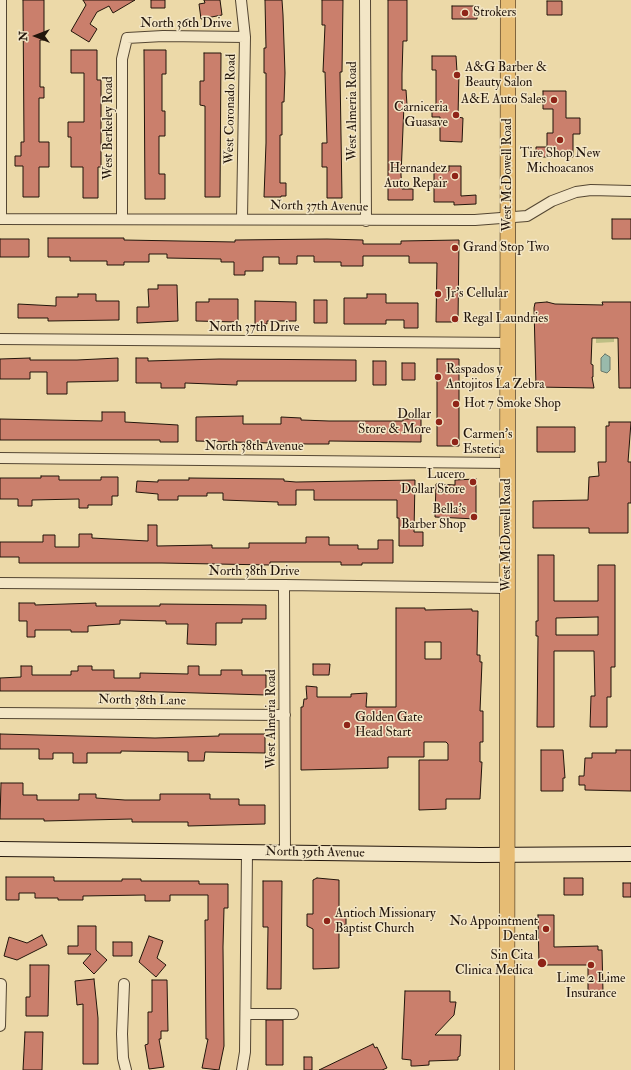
<!DOCTYPE html>
<html>
<head>
<meta charset="utf-8">
<style>
	body { margin:0 }
	#map { position:relative; width:631px; height:1070px; overflow:hidden; background:#ecd9a8; font-family:"IM FELL Double Pica",serif }
	canvas { display:block }
	.north { position:absolute; left:16px; top:16px; width:40px; height:40px; -webkit-text-stroke:3px #f3e6c6; paint-order:stroke; rotate:270deg; font-size:11px; font-weight:700; line-height:16px; text-align:center; color:#22150b }
	.north::after { content:''; display:block; margin:auto; width:14px; height:18px; background:#22150b; clip-path:polygon(50% 0,100% 100%,50% 72%,0 100%) }
</style>
</head>
<body>
<div id="map">
<canvas width="631" height="1070"></canvas>
<div class="north">N</div>
</div>
<script>
const g = document.querySelector('canvas').getContext('2d');
g.lineJoin = 'round';
function fill(path, color) { g.fillStyle = color; g.fill(path, 'evenodd'); }
const shape = rows => new Path2D(rows.map(r => 'M' + r).join(''));
function strokePath(path, color, width, dash) { g.strokeStyle = color; g.lineWidth = width; g.lineCap = dash ? 'butt' : 'round'; g.setLineDash(dash || []); g.stroke(path); }
function label(font, color, halo, rows, align = 'center') {
  g.font = font + ' "IM FELL Double Pica",serif'; g.lineWidth = 3; g.setLineDash([]); g.textBaseline = 'middle'; g.strokeStyle = halo; g.fillStyle = color; for (const [text, x, y, turn = 0] of rows) {
    g.save(); g.translate(x, y); g.rotate((+turn || 0) * Math.PI / 180); g.textAlign = isNaN(turn) ? turn : align; if (halo) g.strokeText(text, 0, 0); g.fillText(text, 0, 0); g.restore();
  }
}
const green = shape([
	[596,331,614,333,614,342,596,343]
]);
const water = shape([
	[605,354,610,357,610,370,607,373,601,371,601,358,605,354]
]);
const building = shape([
	[23,0,44,0,44,40,40,40,40,87,44,87,44,98,39,98,39,142,49,142,49,167,39,167,39,197,23,197,23,166,15,166,15,156,21,156,21,142,24,142,23,0],
	[83,0,135,0,113,13,109,6,97,12,90,24,97,29,89,42,71,31,86,5,83,0],
	[151,0,165,0,165,8,151,8,151,0],
	[204,0,220,0,222,15,201,19,199,4,205,3,204,0],
	[265,0,282,0,283,15,285,73,284,102,282,102,282,135,280,135,280,183,286,183,286,196,281,196,281,197,264,197,266,143,266,73,264,73,264,48,266,48,265,0],
	[322,0,343,0,342,72,340,72,342,198,327,198,327,167,322,167,322,143,327,143,325,72,323,72,325,25,322,25,322,0],
	[388,0,407,0,407,41,403,41,402,74,402,90,406,90,407,105,404,105,401,175,402,189,413,189,413,200,388,200,388,0],
	[547,1,562,1,562,15,547,15,547,1],
	[452,6,477,6,477,19,452,19,452,6],
	[71,50,97,50,97,80,101,80,101,167,98,167,98,198,83,198,83,167,71,167,71,137,68,137,68,122,84,122,84,73,71,73,71,50],
	[144,50,166,50,166,74,162,74,162,111,165,111,165,136,159,136,159,174,165,174,165,199,145,199,144,50],
	[204,53,221,53,220,197,205,197,205,106,200,105,200,81,204,81,204,53],
	[432,56,456,56,457,72,459,72,458,117,463,118,462,142,440,141,440,117,432,117,432,108,436,108,436,70,432,70,432,56],
	[543,91,566,91,566,118,580,118,580,134,573,134,573,157,536,157,536,147,547,147,547,133,553,133,553,109,543,109,543,91],
	[449,166,461,166,461,196,476,195,476,204,454,205,454,202,434,202,434,172,449,171,449,166],
	[612,219,631,219,631,239,612,239,612,219],
	[48,238,124,238,124,240,235,242,235,240,327,239,363,240,363,244,401,244,401,241,459,240,458,322,436,322,437,263,409,263,409,256,363,256,363,266,341,266,341,262,314,262,314,256,297,256,297,264,279,264,279,257,263,257,263,271,245,271,245,275,234,275,234,262,221,262,221,259,167,258,167,254,149,254,149,262,124,262,124,265,107,265,107,261,70,261,70,257,48,257,48,238],
	[0,239,29,239,29,257,0,257,0,239],
	[158,285,177,285,178,321,137,323,137,307,149,307,148,289,158,289,158,285],
	[78,294,96,294,96,301,119,301,119,320,48,321,48,318,18,318,18,304,56,306,56,297,78,297,78,294],
	[367,294,386,294,386,303,418,303,418,328,404,328,404,320,386,320,386,324,344,324,344,298,367,298,367,294],
	[209,299,238,299,238,322,196,321,196,302,209,302,209,299],
	[314,300,327,300,327,323,314,323,314,300],
	[255,301,296,302,296,321,267,321,267,324,255,324,255,301],
	[547,302,555,304,603,305,602,302,631,302,631,388,619,388,618,338,592,338,591,364,593,365,593,377,592,377,594,388,536,387,534,308,535,303,547,302],
	[30,358,30,360,77,360,118,358,118,381,67,382,67,394,47,394,47,372,30,372,30,379,0,379,0,359,30,358],
	[136,358,148,358,148,361,219,359,356,360,356,381,237,381,237,385,185,383,185,388,161,388,161,383,136,383,136,358],
	[437,359,459,359,459,446,437,446,437,359],
	[373,361,386,361,386,385,373,385,373,361],
	[402,363,415,363,415,380,402,380,402,363],
	[102,412,125,412,125,422,178,425,178,442,160,442,160,440,0,440,0,419,102,421,102,412],
	[243,416,243,424,281,424,281,417,301,418,301,420,329,421,403,421,403,419,421,419,421,442,329,441,329,444,308,444,196,441,196,417,243,416],
	[609,422,631,422,628,462,631,462,631,503,628,503,628,533,589,533,589,528,533,528,533,501,588,500,589,477,599,476,598,462,606,462,606,426,609,426,609,422],
	[537,427,575,427,575,452,537,452,537,427],
	[41,476,59,476,59,480,101,480,101,477,118,477,118,496,112,496,112,505,88,505,88,508,79,508,79,499,32,500,32,506,18,506,18,499,0,499,0,478,41,478,41,476],
	[189,478,284,479,284,481,296,482,415,480,414,532,423,532,423,546,399,546,399,518,397,518,397,500,314,500,314,490,296,490,296,505,278,505,278,502,223,500,223,493,207,493,207,496,178,496,178,500,158,500,158,494,136,492,137,481,158,482,158,480,189,480,189,478],
	[476,479,476,519,435,517,436,484,455,485,455,480,476,479],
	[148,525,157,525,157,546,212,545,212,548,249,548,249,543,306,543,306,537,329,537,329,545,358,545,358,549,378,549,378,540,393,540,393,563,362,563,362,565,341,565,341,562,270,562,270,565,162,563,19,563,19,557,0,557,0,542,43,542,43,535,55,535,55,547,79,547,79,534,92,534,92,538,148,541,148,525],
	[538,555,554,555,554,601,598,601,598,565,615,565,615,667,611,667,611,697,607,697,607,727,590,727,591,696,595,696,594,651,554,651,554,727,537,727,538,636,536,636,536,621,538,621,538,555],
	[598,617,598,635,556,635,556,618,598,617],
	[19,603,35,603,35,605,96,603,96,606,160,606,160,604,266,605,266,619,242,619,242,623,216,623,216,645,187,644,188,624,166,624,166,621,120,620,120,624,88,626,88,632,71,632,71,630,35,630,35,637,27,637,27,621,19,621,19,603],
	[396,608,425,608,425,610,472,609,472,611,478,611,477,655,480,655,480,662,482,662,480,711,483,711,483,742,480,742,480,762,482,762,480,799,446,799,446,809,419,810,419,760,448,760,448,744,446,742,424,742,424,757,388,757,388,768,301,770,301,707,303,707,304,699,307,699,306,686,317,687,317,697,351,697,351,694,367,693,366,707,396,707,396,608],
	[425,642,441,642,441,659,425,659,425,642],
	[313,664,330,664,329,675,313,675,313,664],
	[21,666,32,666,32,675,71,675,71,671,78,671,78,666,92,666,92,670,114,670,114,678,140,678,140,673,188,674,188,666,199,666,199,675,221,675,221,670,242,670,242,675,266,675,266,695,130,691,0,691,0,678,21,677,21,666],
	[0,734,155,738,219,736,219,734,265,734,265,753,205,752,204,761,188,761,188,752,121,751,121,753,87,753,87,763,73,763,73,753,53,753,53,759,39,759,39,749,0,749,0,734],
	[541,750,563,750,565,778,563,778,563,791,541,791,541,750],
	[616,750,631,750,631,791,585,790,585,785,579,785,579,776,584,776,585,758,592,758,592,753,616,753,616,750],
	[1,783,23,783,23,795,37,795,37,800,79,800,79,794,96,794,96,798,125,800,160,800,160,794,210,794,210,799,239,799,239,805,265,805,265,824,188,826,188,822,132,822,132,819,44,821,44,819,0,819,1,783],
	[6,877,54,877,54,881,122,881,122,879,141,879,141,881,199,881,199,884,228,884,228,908,224,908,223,947,224,1046,219,1070,202,1068,208,1039,206,1039,205,920,208,920,208,895,170,895,170,901,145,901,145,895,83,896,83,900,58,900,58,898,35,898,35,893,19,893,19,900,6,900,6,877],
	[317,878,339,880,339,916,346,916,346,925,339,925,339,968,313,969,313,929,307,926,307,914,313,914,313,880,317,878],
	[564,878,583,878,583,895,564,895,564,878],
	[263,881,282,881,281,989,267,989,268,927,263,927,263,881],
	[623,883,631,883,631,897,623,897,623,883],
	[538,915,554,915,554,947,598,946,598,950,602,950,603,993,588,993,588,965,539,965,538,915],
	[78,926,96,926,96,950,107,960,94,974,83,963,91,954,68,954,68,946,78,946,78,926],
	[42,935,47,945,17,960,4,956,9,937,27,943,42,935],
	[149,936,163,941,157,958,166,965,156,977,139,962,149,936],
	[113,942,132,942,132,956,113,956,113,942],
	[30,965,49,965,48,1016,26,1016,26,997,30,997,30,965],
	[94,979,98,1018,98,1064,83,1064,83,1004,77,1005,75,981,94,979],
	[152,980,167,980,168,1031,161,1031,161,1039,159,1039,164,1067,149,1069,145,1045,148,1044,148,1012,152,1012,152,980],
	[405,991,450,991,450,1002,456,1002,454,1015,435,1035,461,1035,460,1056,458,1057,458,1060,429,1061,429,1065,415,1066,411,1066,411,1060,402,1059,405,991],
	[266,1020,283,1020,283,1065,266,1065,266,1020],
	[25,1032,43,1032,42,1070,23,1070,25,1032],
	[373,1044,375,1048,377,1047,387,1068,382,1070,319,1070,373,1044],
	[304,1057,312,1057,312,1070,304,1070,304,1057]
]);
const street = shape([
	[241,0,245,37,242,218],
	[365,0,366,221],
	[0,219,475,220,527,216,552,201,576,192,591,190,631,191],
	[1,219,1,0],
	[122,219,122,59,127,38,163,36,245,37],
	[0,339,508,343],
	[0,458,507,463],
	[0,583,284,585,507,588],
	[284,585,285,853],
	[0,713,285,715],
	[124,984,122,1034,123,1058,126,1070],
	[246,1014,293,1014],
	[0,1026,1,984],
	[242,1070,245,1052,247,852]
]);
const secondary = shape([
	[0,849,480,855,631,854]
]);
const primary = shape([
	[507,1070,508,0]
]);
const markers = [
	[465,13,4,"#8f2418"],
	[457,75,4,"#8f2418"],
	[554,100,4,"#8f2418"],
	[456,115,4,"#8f2418"],
	[560,140,4,"#8f2418"],
	[455,176,4,"#8f2418"],
	[455,248,4,"#8f2418"],
	[438,294,4,"#8f2418"],
	[455,319,4,"#8f2418"],
	[438,377,4,"#8f2418"],
	[456,404,4,"#8f2418"],
	[439,422,4,"#8f2418"],
	[455,442,4,"#8f2418"],
	[473,482,4,"#8f2418"],
	[474,517,4,"#8f2418"],
	[347,725,4,"#8f2418"],
	[327,921,4,"#8f2418"],
	[546,929,4,"#8f2418"],
	[542,963,5,"#8f2418"],
	[591,965,4,"#8f2418"]
];
const poiNames = [
	["Strokers",473,13],
	["A&G Barber &",465,68],
	["Beauty Salon",465,83],
	["A&E Auto Sales",546,100,"right"],
	["Carniceria",448,108,"right"],
	["Guasave",448,123,"right"],
	["Tire Shop New",560,154,"center"],
	["Michoacanos",560,169,"center"],
	["Hernandez",447,169,"right"],
	["Auto Repair",447,184,"right"],
	["Grand Stop Two",463,248],
	["Jr's Cellular",446,294],
	["Regal Laundries",463,319],
	["Raspados y",446,370],
	["Antojitos La Zebra",446,385],
	["Hot 7 Smoke Shop",464,404],
	["Dollar",431,415,"right"],
	["Store & More",431,430,"right"],
	["Carmen's",463,435],
	["Estetica",463,450],
	["Lucero",465,475,"right"],
	["Dollar Store",465,490,"right"],
	["Bella's",466,510,"right"],
	["Barber Shop",466,525,"right"],
	["Golden Gate",355,718],
	["Head Start",355,733],
	["Antioch Missionary",335,914],
	["Baptist Church",335,929],
	["No Appointment",538,922,"right"],
	["Dental",538,937,"right"],
	["Sin Cita",533,956,"right"],
	["Clinica Medica",533,971,"right"],
	["Lime 2 Lime",591,979,"center"],
	["Insurance",591,994,"center"]
];
const streetNames = [
	["North 36th Drive",186,24],
	["West Coronado Road",231,109,-89],
	["West Almeria Road",353,111,-90],
	["West Berkeley Road",109,128,-90],
	["West McDowell Road",508,175,-90],
	["North 37th Avenue",319,207,1],
	["North 37th Drive",254,328],
	["North 38th Avenue",254,447],
	["West McDowell Road",507,535,-90],
	["North 38th Drive",254,572],
	["North 38th Lane",142,701,1],
	["West Almeria Road",272,719,-90],
	["North 39th Avenue",315,853,1]
];
fill(green, '#bdbe84');
fill(water, '#99baab');
strokePath(water, '#69786b', 1);
fill(building, '#ca7f6c');
strokePath(building, '#22150b', 1);
strokePath(street, '#544632', 12);
strokePath(secondary, '#22150b', 16);
strokePath(primary, '#22150b', 16);
strokePath(street, '#f3e6c6', 10);
strokePath(secondary, '#f3e6c6', 14);
strokePath(primary, '#e6bc74', 15);
for (const [x, y, r, color] of markers) { const dot = new Path2D(); dot.arc(x, y, r, 0, 2 * Math.PI); g.fillStyle = color; g.fill(dot); strokePath(dot, '#f3e6c6', 1.5); }
label('13px', '#22150b', '#f3e6c6', poiNames, 'left');
label('13px', '#22150b', '#f3e6c6', streetNames);
</script>
</body>
</html>
